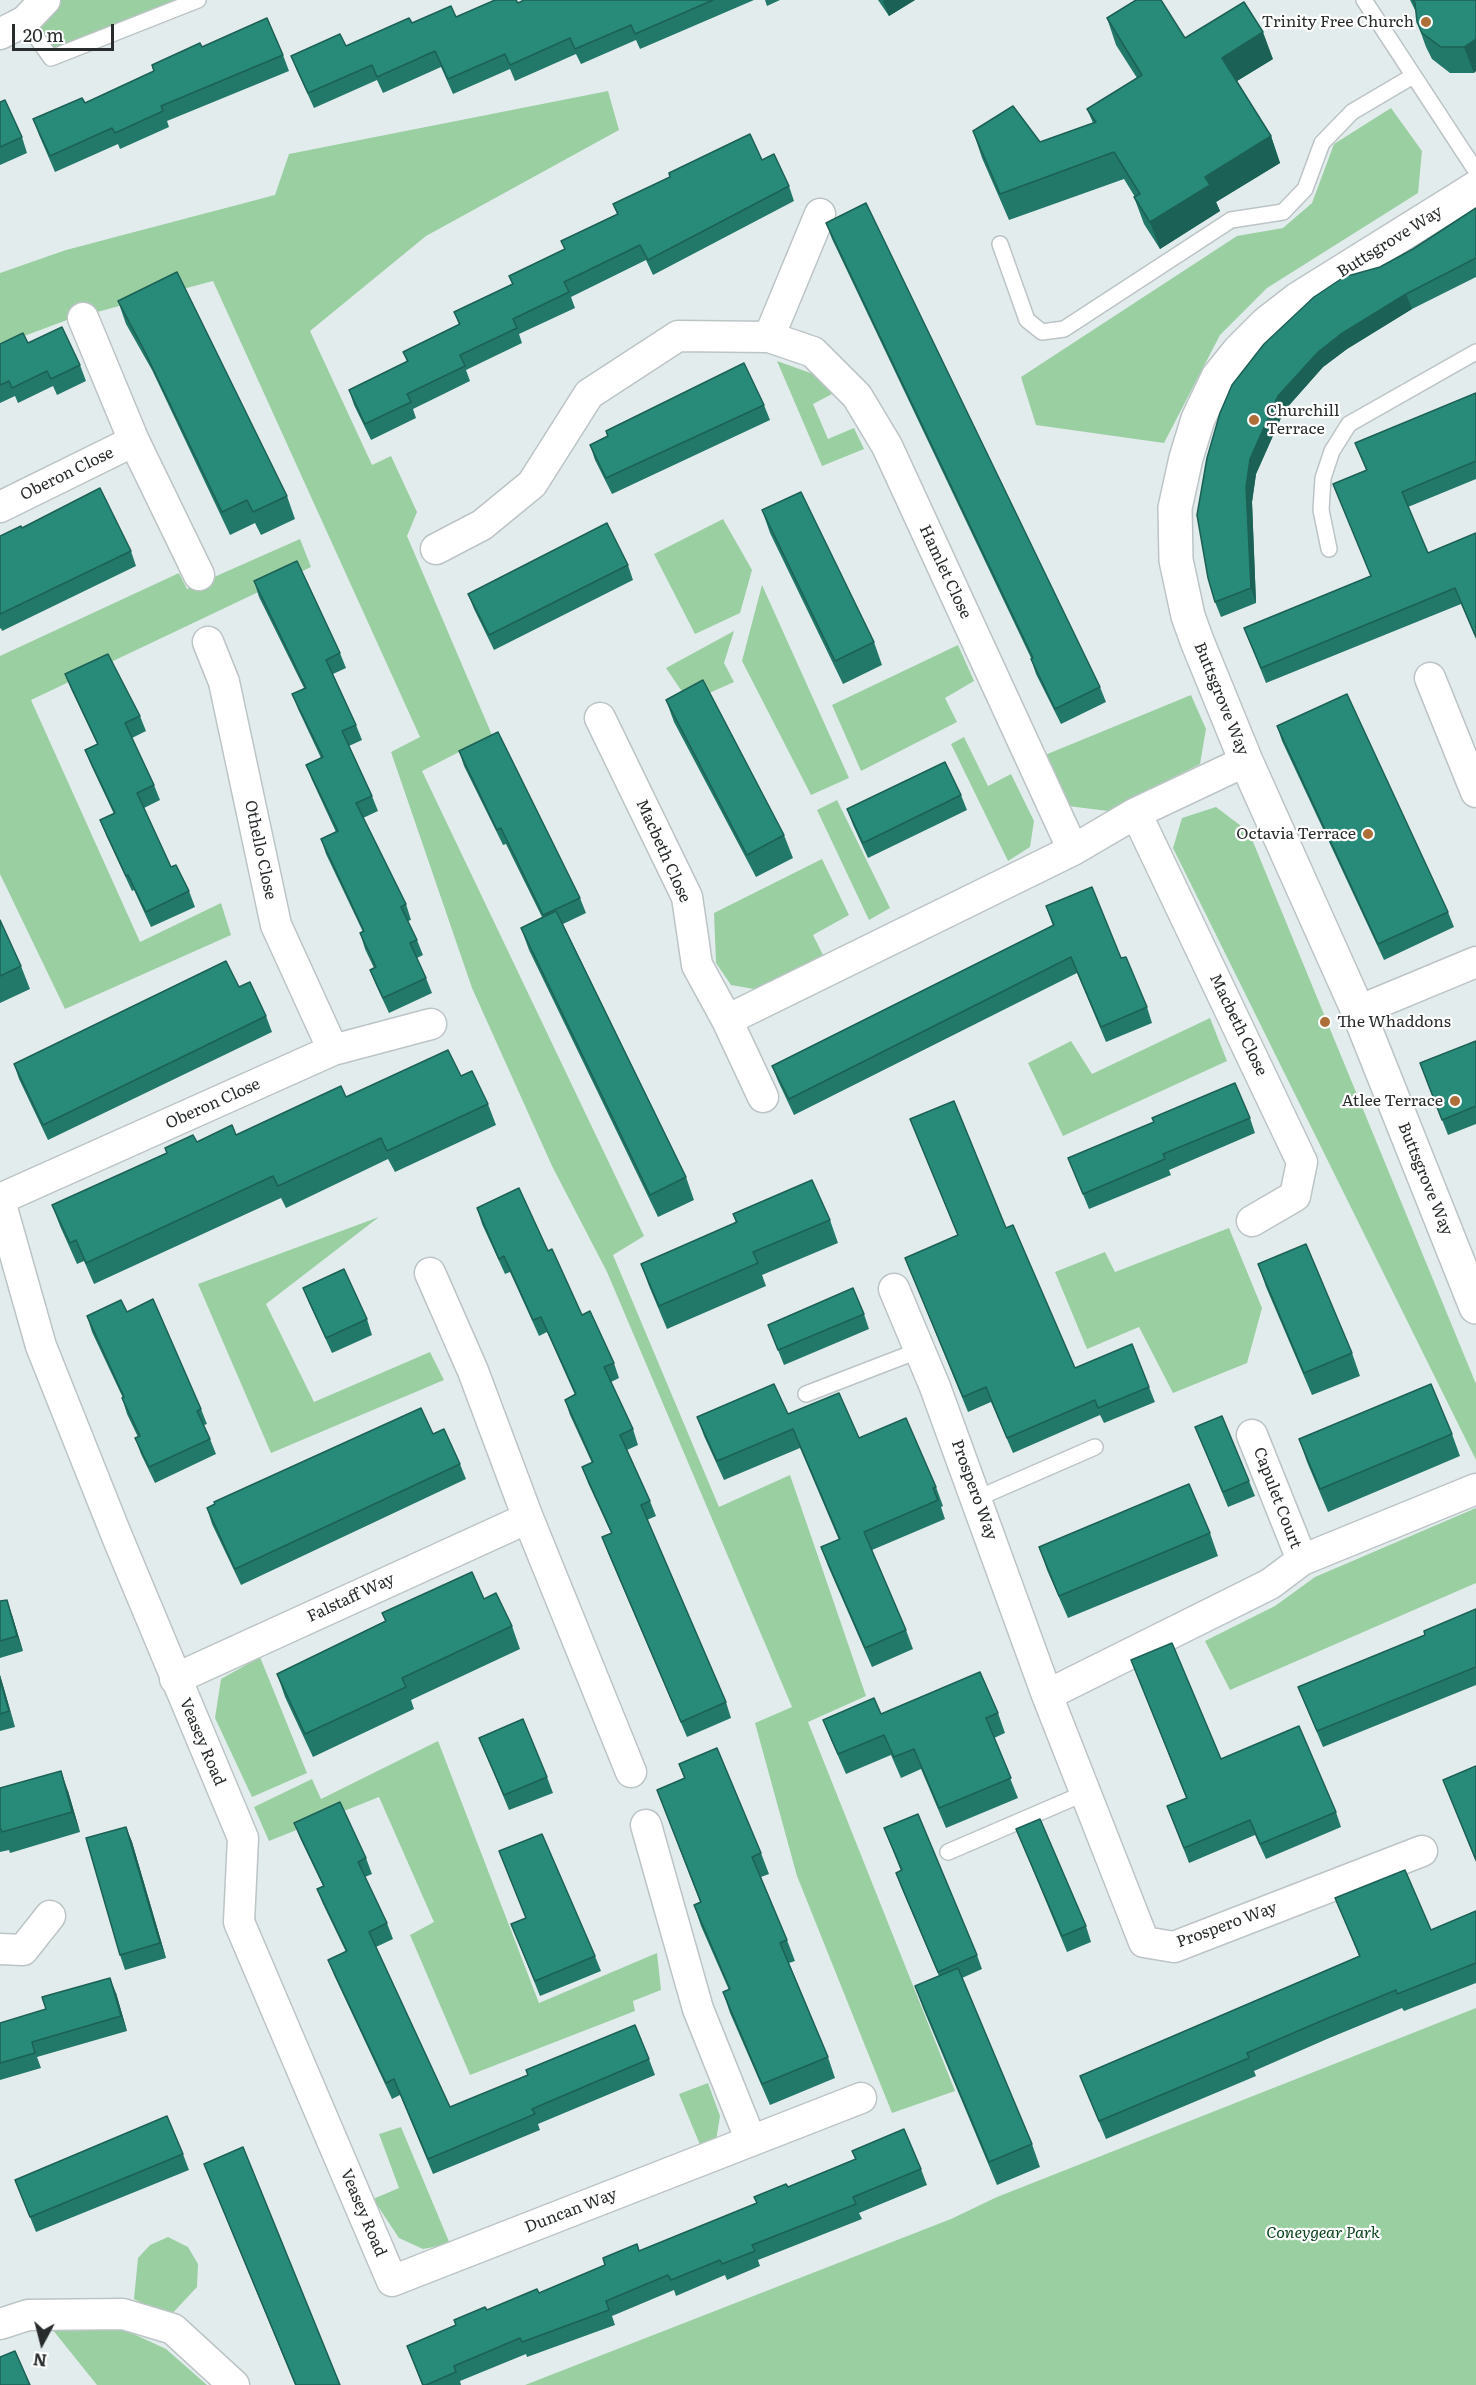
<!DOCTYPE html>
<html>
<head>
<meta charset="utf-8">
<style>
	body { margin:0 }
	#map { position:relative; width:1476px; height:2385px; overflow:hidden; background:#e3eced; font-family:Literata,serif }
	canvas { display:block }
	.north { position:absolute; left:12px; top:2313px; width:60px; height:60px; -webkit-text-stroke:4px #fff; paint-order:stroke; rotate:187deg; font-size:16px; font-weight:700; line-height:24px; text-align:center; color:#292c2c }
	.north::after { content:''; display:block; margin:auto; width:21px; height:27px; background:#292c2c; clip-path:polygon(50% 0,100% 100%,50% 72%,0 100%) }
	.scale { position:absolute; left:12px; top:24px; width:102px; height:27px; box-sizing:border-box; border:3px solid #292c2c; border-top:0; padding-left:8px; font-size:18px; line-height:21px; white-space:nowrap; color:#292c2c; -webkit-text-stroke:4px #fff; paint-order:stroke }
</style>
</head>
<body>
<div id="map">
<canvas width="1476" height="2385"></canvas>
<div class="north">N</div>
<div class="scale">20 m</div>
</div>
<script>
const g = document.querySelector('canvas').getContext('2d');
g.lineJoin = 'round';
function fill(path, color) { g.fillStyle = color; g.fill(path, 'evenodd'); }
const shape = rows => new Path2D(rows.map(r => 'M' + r).join(''));
function strokePath(path, color, width, dash) { g.strokeStyle = color; g.lineWidth = width; g.lineCap = dash ? 'butt' : 'round'; g.setLineDash(dash || []); g.stroke(path); }
function label(font, color, halo, rows, align = 'center') {
  g.font = font + ' Literata,serif'; g.lineWidth = 4.5; g.setLineDash([]); g.textBaseline = 'middle'; g.strokeStyle = halo; g.fillStyle = color; for (const [text, x, y, turn = 0] of rows) {
    g.save(); g.translate(x, y); g.rotate((+turn || 0) * Math.PI / 180); g.textAlign = isNaN(turn) ? turn : align; if (halo) g.strokeText(text, 0, 0); g.fillText(text, 0, 0); g.restore();
  }
}
const green = shape([
	[54,0,184,0,54,53,33,22],
	[608,91,619,130,426,236,310,331,372,465,391,456,417,512,407,536,492,735,422,771,644,1236,613,1255,719,1507,790,1475,866,1696,808,1722,955,2091,892,2113,797,1876,755,1723,792,1707,607,1272,552,1166,472,988,391,752,420,737,213,281,67,320,0,345,0,273,66,250,275,195,289,154],
	[1391,108,1422,151,1418,193,1267,288,1220,335,1164,443,1036,425,1021,377,1237,236,1283,228,1312,203,1334,144],
	[777,361,816,375,834,393,813,404,828,439,854,428,864,449,822,466],
	[723,519,752,570,740,613,695,634,654,554],
	[300,539,311,567,31,700,140,942,221,903,231,935,65,1009,0,874,0,656,179,573,187,589],
	[762,585,849,778,811,795,742,661],
	[734,631,724,663,734,682,689,702,666,668],
	[958,645,974,681,945,698,957,722,861,771,832,705],
	[1191,695,1206,729,1200,764,1108,811,1068,806,1045,755],
	[964,737,988,786,1011,774,1034,821,1030,847,1008,861,951,744],
	[837,800,890,908,869,920,817,810],
	[1216,807,1249,832,1476,1384,1476,1460,1173,848,1182,818],
	[822,859,849,915,813,935,823,955,754,989,731,985,716,963,714,913],
	[1210,1018,1227,1061,1063,1136,1028,1063,1071,1041,1092,1074],
	[379,1217,266,1304,314,1402,430,1352,444,1380,271,1453,198,1284],
	[1229,1228,1262,1308,1247,1363,1173,1393,1139,1327,1087,1349,1055,1272,1105,1252,1115,1272],
	[1476,1508,1476,1583,1230,1690,1205,1641,1275,1606,1315,1577],
	[260,1657,307,1773,252,1797,215,1718,221,1679],
	[438,1741,539,2003,657,1953,661,1990,633,2001,635,2011,470,2075,410,1935,434,1922,379,1797,269,1841,254,1807,312,1779,321,1799],
	[1476,2008,1476,2385,525,2385,951,2219,997,2197],
	[708,2083,720,2116,716,2141,703,2152,679,2094],
	[401,2127,450,2244,423,2249,399,2238,373,2199,399,2188,379,2134],
	[168,2237,188,2247,198,2264,197,2287,169,2317,134,2299,138,2258,150,2245],
	[52,2329,125,2330,166,2349,207,2385,97,2385]
]);
const service = shape([
	[1364,0,1476,171],
	[25,21,51,58,198,0],
	[1000,244,1027,320,1042,332,1064,329,1231,220,1283,212,1305,189,1322,143,1352,112,1413,76],
	[1329,549,1321,510,1323,478,1332,451,1349,424,1476,352],
	[806,1394,920,1350],
	[978,1498,1095,1447],
	[948,1852,1085,1793]
]);
const minor = shape([
	[0,34,25,21,45,0],
	[83,318,134,441,199,575],
	[769,337,820,214],
	[0,507,134,441],
	[436,549,482,525,532,484,589,394,678,336,769,337,813,352,857,396,887,446,1073,850],
	[208,642,224,682,276,925,333,1050],
	[1430,678,1476,792],
	[600,718,687,897,697,965,727,1020],
	[1136,813,1302,1162,1295,1196,1252,1221],
	[1358,1011,1476,962],
	[763,1097,727,1020,1073,850,1136,813,1246,761],
	[0,1199,333,1050,431,1024],
	[0,1201,41,1346,116,1534,243,1838,239,1922,392,2281,861,2098],
	[430,1273,473,1371,528,1518,631,1772],
	[894,1289,935,1387,1047,1695,1144,1942,1174,1947,1422,1851],
	[1252,1435,1302,1560],
	[175,1679,528,1518],
	[1047,1695,1270,1584,1302,1560,1476,1489],
	[646,1825,698,2009,751,2141],
	[0,1949,23,1950,50,1916],
	[0,2324,28,2315,123,2314,173,2329,234,2385]
]);
const tertiary = shape([
	[1476,188,1298,299,1267,323,1239,351,1218,377,1198,419,1186,458,1175,508,1176,560,1188,616,1197,641,1246,761,1358,1011,1476,1307]
]);
const wall = shape([
	[524,0,754,0,640,49,636,40,581,64,576,54,515,81,510,69,453,94,441,67,383,93,377,80,314,108,297,71,291,56,346,46,412,23,456,17,518,3],
	[765,0,780,0,767,6],
	[878,0,915,0,889,16],
	[1410,0,1476,0,1474,73,1450,73,1432,59,1426,47,1417,22,1416,12],
	[1107,18,1273,59,1237,81,1271,136,1280,163,1216,202,1220,211,1160,249,1144,224,1134,197,1135,197,1124,179,1009,220,982,158,973,131,1040,142,1093,123,1087,109,1137,78,1116,45],
	[202,47,283,55,289,71,167,121,169,127,120,149,118,144,55,172,39,135,33,119,85,103,154,71,152,65],
	[0,102,22,137,27,153,0,165],
	[762,160,789,186,794,201,653,275,646,260,571,297,575,308,519,334,522,343,466,370,470,381,413,409,416,418,371,440,354,405,349,390,407,362,403,352,459,325,454,312,512,284,509,276,565,249,561,241,617,214,613,204],
	[1476,208,1476,277,1412,309,1347,349,1323,367,1284,411,1256,474,1252,502,1256,603,1221,617,1215,602,1197,515,1380,267,1413,249],
	[826,223,1100,687,1106,702,1061,724,1036,674,1031,659,1031,658,832,239],
	[118,301,287,496,295,519,261,535,255,523,230,535,152,370,126,324],
	[28,343,80,365,86,381,57,395,53,386,18,403,15,396,0,403,0,344],
	[1476,393,1476,479,1408,507,1428,553,1476,533,1476,639,1461,604,1266,683,1244,628,1371,576,1333,484,1366,470,1355,443],
	[764,405,770,420,612,494,595,460,590,445,607,436,606,431],
	[762,510,874,642,882,665,843,684,770,533],
	[22,528,131,551,136,566,2,631,1,628,0,629,0,536],
	[628,565,633,580,494,650,474,609,468,594],
	[254,581,340,653,346,668,333,674,356,725,362,740,349,746,372,796,378,811,363,818,406,904,411,920,408,921,417,940,423,955,417,958,426,978,432,993,389,1013,376,985,370,970,374,968,365,949,360,933,363,932,326,854,321,839,336,832,312,780,306,765,321,758,298,709,292,694,304,688,259,597],
	[65,674,140,716,146,731,132,738,154,785,160,800,144,808,171,867,189,891,195,907,151,927,134,890,132,891,106,835,100,820,114,814,91,765,85,750,97,744,71,689],
	[666,700,784,835,793,858,756,877,674,722],
	[1277,726,1448,912,1454,927,1384,960,1282,741],
	[459,751,580,898,586,913,563,924,686,1177,694,1200,658,1217,529,950,521,928,542,917,506,844,503,845,464,766],
	[961,795,967,810,868,858,853,825,847,809],
	[1046,906,1121,958,1147,1007,1152,1023,1106,1042,1077,973,794,1115,778,1081,772,1066,1053,926],
	[0,920,21,966,30,989,0,1003],
	[239,987,266,1016,272,1032,48,1140,19,1079,14,1064],
	[1476,1041,1476,1124,1448,1135,1426,1079],
	[461,1076,488,1104,496,1125,395,1172,388,1159,286,1208,281,1198,94,1284,84,1261,77,1264,60,1226,52,1205,167,1153,165,1148,236,1135,346,1097],
	[1250,1118,1255,1133,1169,1170,1171,1175,1089,1209,1068,1158],
	[910,1119,1006,1228,1075,1368,1149,1387,1155,1402,1104,1423,1100,1415,1013,1453,991,1402,968,1412,905,1258,958,1236],
	[477,1208,548,1251,582,1315,614,1363,619,1378,611,1382,633,1429,638,1445,627,1450,650,1501,656,1516,647,1520,726,1702,731,1718,687,1737,608,1553,602,1537,611,1533,588,1483,582,1467,592,1463,570,1415,565,1400,575,1395,547,1332,539,1336,510,1272,505,1274,482,1224],
	[733,1214,830,1220,838,1243,762,1275,766,1286,667,1329,649,1286,641,1264,736,1223],
	[1258,1264,1352,1353,1360,1376,1312,1395,1266,1287],
	[303,1288,367,1319,372,1335,332,1353,309,1303],
	[127,1312,201,1409,207,1424,204,1425,210,1439,216,1454,155,1483,141,1454,135,1438,138,1437,127,1414,122,1398,123,1398,92,1332,87,1316],
	[864,1314,869,1329,784,1365,768,1325],
	[788,1414,859,1438,936,1487,943,1506,941,1507,945,1519,872,1550,906,1630,913,1649,872,1667,828,1566,821,1547,839,1540,800,1448,724,1480,704,1436,697,1417],
	[1195,1427,1249,1481,1255,1496,1228,1507],
	[433,1434,460,1464,466,1479,241,1585,212,1524,207,1508],
	[1452,1434,1460,1456,1328,1512,1307,1462,1299,1439],
	[1210,1533,1218,1556,1068,1618,1047,1570,1039,1547],
	[484,1599,512,1626,520,1649,411,1700,414,1709,313,1757,285,1697,277,1674,385,1621,382,1613],
	[0,1601,12,1615,23,1651,0,1658],
	[1476,1609,1476,1685,1323,1747,1298,1687,1425,1635],
	[1131,1660,1221,1759,1336,1812,1341,1827,1266,1859,1255,1835,1189,1863,1167,1806,1186,1798],
	[0,1675,15,1727,0,1731],
	[998,1713,1005,1733,994,1738,1018,1798,946,1828,921,1769,901,1778,891,1755,846,1774,831,1740,823,1720,881,1714],
	[479,1738,547,1777,553,1793,509,1810],
	[679,1764,761,1853,769,1874,761,1877,787,1940,795,1961,789,1963,828,2057,835,2078,770,2105,730,2013,723,1992,729,1990,701,1926,694,1905,700,1902,657,1790,684,1778],
	[1476,1766,1476,1862,1443,1780],
	[0,1788,68,1791,80,1832,10,1853,9,1850,0,1852],
	[294,1823,366,1858,372,1874,365,1877,387,1923,393,1939,376,1947,450,2107,649,2059,655,2075,538,2124,540,2130,433,2174,400,2095,392,2099,334,1975,328,1960,346,1952,323,1904,317,1889,323,1886,300,1838],
	[126,1827,132,1842,166,1958,125,1970,120,1955],
	[884,1828,977,1955,982,1969,962,1978,1032,2144,1040,2167,997,2185,923,2008,915,1986,939,1976,901,1887,896,1873,901,1871],
	[1016,1829,1086,1926,1091,1942,1067,1952],
	[499,1851,595,1956,601,1971,540,1996,511,1924,526,1918],
	[1335,1898,1431,1930,1476,1911,1476,1983,1404,2011,1402,2008,1327,2039,1254,2071,1256,2076,1106,2139,1080,2076,1359,1956],
	[116,1993,127,2031,37,2057,41,2068,0,2080,0,2023],
	[852,2151,921,2169,927,2185,859,2213,862,2219,758,2260,760,2266,727,2280,725,2275,676,2296,674,2290,612,2316,615,2325,527,2357,526,2354,460,2381,461,2385,422,2385,407,2346,456,2325,487,2310,539,2293,639,2251,757,2203,788,2187,855,2159],
	[183,2154,189,2170,36,2232,15,2180],
	[204,2164,340,2385,295,2385]
]);
const shadedWall = shape([
	[885,0,915,0,889,16,883,1],
	[1263,32,1273,59,1232,84,1222,58],
	[1476,39,1476,71,1474,73,1464,47],
	[1271,136,1280,163,1216,202,1220,211,1160,249,1150,222,1205,177],
	[1406,294,1412,309,1347,349,1323,367,1284,411,1256,474,1252,502,1256,603,1251,588,1246,487,1250,459,1278,396,1318,352,1341,334],
	[7,1600,12,1615,23,1651,17,1636],
	[0,1675,15,1727,0,1679],
	[61,1771,68,1791,80,1832,72,1812],
	[126,1827,132,1842,166,1958,160,1943],
	[110,1978,116,1993,127,2031,121,2016]
]);
const building = shape([
	[495,0,516,0,518,3,524,0,713,0,635,34,631,25,575,49,570,38,510,65,505,54,448,79,435,51,377,77,372,65,308,93,291,56,340,34,346,46,409,18,412,23,451,6,456,17,495,0],
	[1136,0,1161,0,1185,38,1244,2,1263,32,1222,58,1271,136,1205,177,1210,185,1150,222,1134,197,1140,194,1114,152,1000,194,973,131,1013,106,1040,142,1096,122,1087,109,1142,75,1107,18,1136,0],
	[1413,0,1476,0,1476,39,1464,47,1441,47,1422,33,1417,22,1415,3,1413,0],
	[267,18,283,55,161,106,163,111,115,133,112,128,50,156,33,119,82,98,85,103,154,71,152,65,200,43,202,47,267,18],
	[5,100,22,137,0,147,0,102,5,100],
	[750,134,762,160,774,154,789,186,648,260,640,245,564,282,569,292,513,319,517,328,460,355,465,366,407,394,411,402,365,424,349,390,408,361,403,352,460,324,454,312,513,284,509,276,565,249,561,241,618,214,613,204,670,177,669,173,750,134],
	[866,203,1100,687,1055,709,1031,659,1033,658,826,223,866,203],
	[1476,208,1476,258,1406,294,1341,334,1318,352,1278,396,1250,459,1246,487,1251,588,1215,602,1208,578,1197,515,1207,458,1220,413,1232,385,1264,344,1314,297,1344,277,1380,267,1413,249,1476,208],
	[177,272,287,496,253,512,247,500,222,512,143,348,118,301,177,272],
	[62,327,80,365,51,379,47,371,12,388,9,381,0,385,0,344,23,333,28,343,62,327],
	[744,363,764,405,606,478,590,445,608,436,606,431,744,363],
	[1476,393,1476,461,1402,492,1428,553,1476,533,1476,637,1455,588,1261,668,1244,628,1371,576,1333,484,1367,470,1355,443,1476,393],
	[100,488,131,551,0,614,0,536,21,526,22,528,100,488],
	[801,492,874,642,835,661,762,510,801,492],
	[607,523,628,565,489,635,468,594,607,523],
	[297,561,340,653,326,660,356,725,342,731,372,796,356,803,406,904,401,907,417,940,410,943,426,978,383,998,370,970,376,967,360,933,364,931,321,839,338,831,306,765,323,757,292,694,306,688,254,581,297,561],
	[108,654,140,716,125,723,154,785,137,793,171,867,176,865,189,891,146,912,128,875,126,876,100,820,115,813,85,750,98,744,65,674,108,654],
	[703,680,784,835,747,855,666,700,703,680],
	[1347,694,1448,912,1378,944,1277,726,1347,694],
	[498,732,580,898,543,915,501,828,497,830,459,751,498,732],
	[945,762,961,795,863,843,847,809,945,762],
	[1092,887,1121,958,1126,957,1147,1007,1101,1027,1071,957,789,1099,772,1066,1054,925,1046,906,1092,887],
	[556,911,686,1177,650,1195,521,928,556,911],
	[0,920,21,966,0,976,0,920],
	[226,961,239,987,250,982,266,1016,43,1125,14,1064,226,961],
	[1476,1041,1476,1106,1442,1120,1420,1063,1476,1041],
	[448,1050,461,1076,472,1071,488,1104,387,1151,381,1138,278,1186,273,1176,86,1263,76,1240,70,1243,52,1205,167,1153,165,1148,193,1135,197,1142,232,1125,236,1135,341,1086,346,1097,448,1050],
	[1235,1083,1250,1118,1163,1154,1165,1159,1083,1194,1068,1158,1154,1122,1152,1118,1235,1083],
	[954,1101,1006,1228,1013,1225,1075,1368,1132,1344,1149,1387,1098,1408,1095,1400,1007,1438,986,1387,963,1397,905,1258,958,1235,910,1119,954,1101],
	[812,1180,830,1220,753,1252,758,1263,659,1306,641,1264,737,1222,733,1214,812,1180],
	[519,1188,548,1251,552,1249,582,1315,590,1311,614,1363,604,1367,633,1429,620,1435,650,1501,641,1505,726,1702,681,1722,602,1537,612,1533,582,1467,593,1462,565,1400,576,1394,541,1317,533,1320,504,1256,499,1259,477,1208,519,1188],
	[1306,1244,1352,1353,1304,1373,1258,1264,1306,1244],
	[344,1269,367,1319,326,1338,303,1288,344,1269],
	[853,1288,864,1314,778,1350,768,1325,853,1288],
	[153,1299,201,1409,197,1411,210,1439,149,1467,135,1438,140,1436,122,1398,124,1397,87,1316,121,1300,127,1312,153,1299],
	[774,1384,788,1414,839,1393,859,1438,906,1418,936,1487,933,1488,938,1500,864,1532,906,1630,865,1648,821,1547,840,1539,793,1429,717,1461,697,1417,774,1384],
	[1431,1384,1452,1434,1320,1489,1299,1439,1431,1384],
	[421,1408,433,1434,444,1429,460,1464,235,1569,207,1508,215,1504,214,1502,421,1408],
	[1222,1416,1249,1481,1223,1492,1195,1427,1222,1416],
	[1189,1484,1210,1533,1059,1596,1039,1547,1189,1484],
	[472,1572,484,1599,496,1593,512,1626,402,1678,406,1687,305,1734,277,1674,386,1621,382,1613,472,1572],
	[7,1600,17,1636,0,1641,0,1601,7,1600],
	[1476,1609,1476,1667,1317,1731,1298,1687,1425,1635,1424,1631,1476,1609],
	[1172,1643,1221,1759,1299,1726,1336,1812,1260,1844,1250,1820,1184,1848,1167,1806,1187,1798,1131,1660,1172,1643],
	[980,1672,998,1713,986,1718,1011,1778,939,1808,914,1749,894,1757,884,1735,838,1754,823,1720,874,1698,881,1714,980,1672],
	[0,1679,9,1711,0,1714,0,1679],
	[523,1719,547,1777,504,1795,479,1738,523,1719],
	[717,1748,761,1853,752,1857,787,1940,780,1943,828,2057,762,2084,723,1992,730,1989,694,1905,701,1902,657,1790,685,1778,679,1764,717,1748],
	[1476,1766,1476,1860,1443,1780,1476,1766],
	[61,1771,72,1812,2,1832,1,1829,0,1829,0,1788,61,1771],
	[340,1802,366,1858,358,1862,387,1923,369,1932,450,2107,528,2075,526,2070,635,2025,649,2059,532,2109,535,2114,428,2159,394,2079,386,2083,328,1960,347,1951,317,1889,324,1886,294,1823,340,1802],
	[918,1814,977,1955,938,1972,896,1873,902,1870,884,1828,918,1814],
	[1040,1819,1086,1926,1062,1936,1016,1829,1040,1819],
	[126,1827,160,1943,120,1955,86,1838,126,1827],
	[542,1834,595,1956,535,1981,511,1924,526,1918,499,1851,542,1834],
	[1405,1870,1431,1930,1476,1911,1476,1963,1397,1994,1396,1990,1321,2021,1247,2053,1249,2058,1099,2121,1080,2076,1360,1956,1335,1898,1405,1870],
	[958,1968,1032,2144,989,2162,915,1986,958,1968],
	[110,1978,121,2016,32,2042,35,2053,0,2063,0,2023,46,2009,42,1997,110,1978],
	[167,2116,183,2154,30,2217,15,2180,167,2116],
	[904,2129,921,2169,853,2197,856,2204,752,2245,755,2251,722,2264,720,2260,671,2280,668,2275,606,2301,609,2310,522,2342,520,2338,454,2366,456,2372,426,2385,423,2385,407,2346,456,2325,454,2320,485,2307,487,2310,537,2289,539,2293,605,2265,603,2258,637,2244,639,2251,757,2203,754,2197,786,2184,788,2187,856,2159,852,2151,904,2129],
	[243,2147,340,2385,296,2385,204,2164,243,2147],
	[15,2351,30,2385,0,2385,0,2357,15,2351]
]);
const markers = [
	[1426,22,6,"#ae6e37"],
	[1254,420,6,"#ae6e37"],
	[1368,834,6,"#ae6e37"],
	[1325,1022,6,"#ae6e37"],
	[1455,1101,6,"#ae6e37"]
];
const poiNames = [
	["Trinity Free Church",1414,22],
	["Churchill",1266,411,"left"],
	["Terrace",1266,429,"left"],
	["Octavia Terrace",1356,834],
	["The Whaddons",1337,1022,"left"],
	["Atlee Terrace",1443,1101]
];
const streetNames = [
	["Buttsgrove Way",1390,242,-32],
	["Oberon Close",67,474,-26],
	["Hamlet Close",945,572,65],
	["Buttsgrove Way",1221,699,68],
	["Othello Close",260,850,78],
	["Macbeth Close",663,851,66],
	["Macbeth Close",1238,1025,64],
	["Oberon Close",213,1104,-24],
	["Buttsgrove Way",1425,1179,68],
	["Prospero Way",974,1490,70],
	["Capulet Court",1277,1498,69],
	["Falstaff Way",351,1598,-25],
	["Veasey Road",202,1742,67],
	["Prospero Way",1227,1925,-20],
	["Duncan Way",571,2211,-21],
	["Veasey Road",363,2213,67]
];
const parkNames = [
	["Coneygear Park",1323,2233]
];
fill(green, '#9acfa2');
strokePath(service, '#bcc4c6', 18);
strokePath(minor, '#bcc4c6', 33);
strokePath(tertiary, '#bcc4c6', 36);
strokePath(service, '#fff', 15);
strokePath(minor, '#fff', 30);
strokePath(tertiary, '#fff', 33);
fill(wall, '#227869');
fill(shadedWall, '#1c6155');
fill(building, '#288b7a');
strokePath(building, '#1c6155', 1.5);
for (const [x, y, r, color] of markers) { const dot = new Path2D(); dot.arc(x, y, r, 0, 2 * Math.PI); g.fillStyle = color; g.fill(dot); strokePath(dot, '#fff', 2); }
label('16px', '#292c2c', '#fff', poiNames, 'right');
label('16px', '#292c2c', '#fff', streetNames);
label('italic 16px', '#0a431c', '#fff', parkNames);
</script>
</body>
</html>
